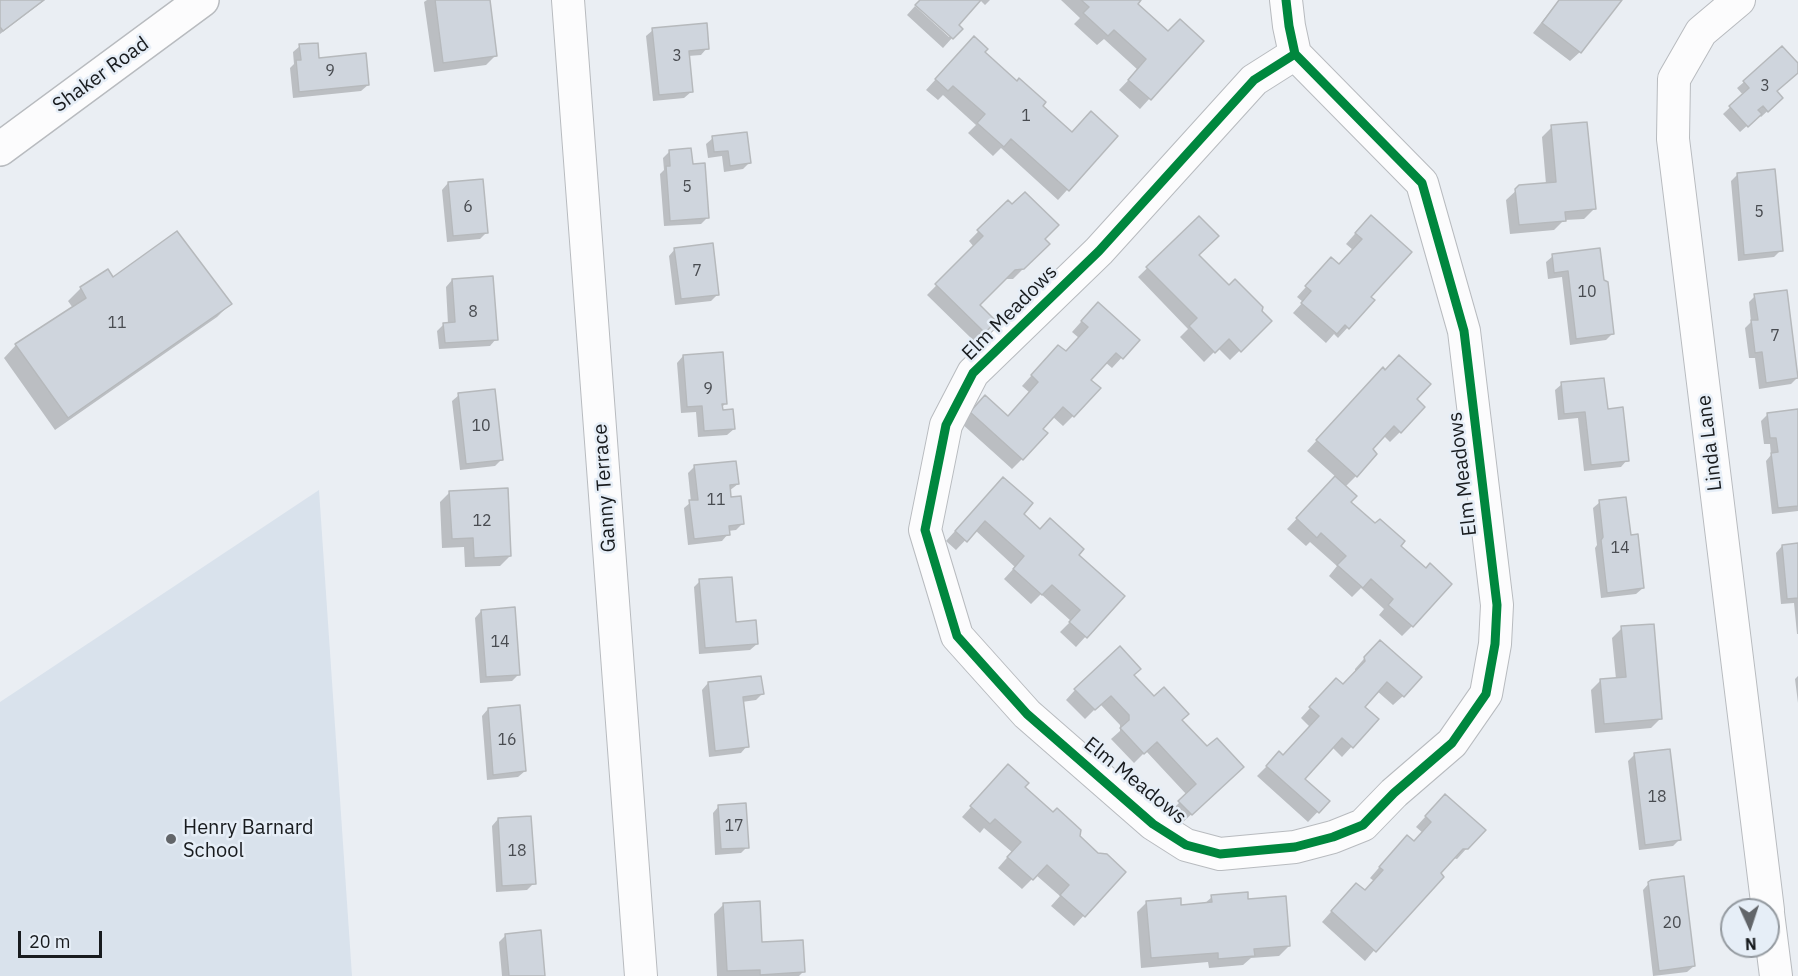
<!DOCTYPE html>
<html>
<head>
<meta charset="utf-8">
<style>
	body { margin:0 }
	#map { position:relative; width:1798px; height:976px; overflow:hidden; background:#eaeef3; font-family:"IBM Plex Sans",sans-serif }
	canvas { display:block }
	.north { position:absolute; left:1720px; top:898px; width:60px; height:60px; box-sizing:border-box; background:#e6eef7; border:2px solid #949aa0; border-radius:50%; rotate:177deg; font-size:16px; font-weight:700; line-height:24px; text-align:center; color:#181b1e }
	.north::after { content:''; display:block; margin:auto; width:21px; height:27px; background:#626569; clip-path:polygon(50% 0,100% 100%,50% 72%,0 100%) }
	.scale { position:absolute; left:18px; top:931px; width:84px; height:27px; box-sizing:border-box; border:3px solid #181b1e; border-top:0; padding-left:8px; font-size:18px; line-height:21px; white-space:nowrap; color:#181b1e; -webkit-text-stroke:4px #e6eef7; paint-order:stroke }
</style>
</head>
<body>
<div id="map">
<canvas width="1798" height="976"></canvas>
<div class="north">N</div>
<div class="scale">20 m</div>
</div>
<script>
const g = document.querySelector('canvas').getContext('2d');
g.lineJoin = 'round';
function fill(path, color) { g.fillStyle = color; g.fill(path, 'evenodd'); }
const shape = rows => new Path2D(rows.map(r => 'M' + r).join(''));
function strokePath(path, color, width, dash) { g.strokeStyle = color; g.lineWidth = width; g.lineCap = dash ? 'butt' : 'round'; g.setLineDash(dash || []); g.stroke(path); }
function label(font, color, halo, rows, align = 'center') {
  g.font = font + ' "IBM Plex Sans",sans-serif'; g.lineWidth = 5; g.setLineDash([]); g.textBaseline = 'middle'; g.strokeStyle = halo; g.fillStyle = color; for (const [text, x, y, turn = 0] of rows) {
    g.save(); g.translate(x, y); g.rotate((+turn || 0) * Math.PI / 180); g.textAlign = isNaN(turn) ? turn : align; if (halo) g.strokeText(text, 0, 0); g.fillText(text, 0, 0); g.restore();
  }
}
const built = shape([
	[319,490,352,976,0,976,0,702]
]);
const shadow = shape([
	[0,0,45,0,0,34],
	[427,0,489,0,496,55,486,65,434,72,424,2],
	[921,0,979,0,956,25,952,38,943,48,907,15,915,6,949,37,951,35],
	[980,0,990,0,985,5],
	[1061,0,1139,0,1136,4,1168,33,1202,41,1140,109,1119,90,1138,70,1104,39,1097,45,1074,24,1080,18],
	[1559,0,1620,0,1580,52,1570,61,1533,33],
	[653,30,707,48,701,55,688,56,691,92,684,98,653,101,646,36],
	[300,46,318,59,368,85,361,91,293,98,290,68,294,64,293,52],
	[964,48,982,52,1071,133,1116,136,1058,200,1001,148,993,156,968,133,976,125,943,95,938,100,926,90],
	[1798,65,1798,71,1776,92,1775,104,1761,117,1759,115,1740,132,1723,114,1743,95,1737,88,1744,82],
	[1552,127,1594,209,1584,219,1564,220,1554,230,1510,234,1506,200,1520,187,1546,184,1542,137],
	[713,138,750,162,743,169,724,172,722,156,708,158,706,144],
	[670,151,708,217,701,224,664,226,660,174,664,170,663,158],
	[1738,174,1781,250,1774,257,1738,261,1731,181],
	[448,183,487,232,480,239,447,242,442,190],
	[1007,202,1048,244,1013,279,1003,279,978,305,994,321,974,341,927,295,974,247,969,241],
	[1199,218,1197,255,1229,287,1261,311,1270,321,1230,360,1218,348,1204,362,1180,337,1188,329,1138,277],
	[1361,227,1369,297,1373,300,1338,338,1334,334,1326,343,1293,313,1303,302,1297,297,1322,269,1339,266,1353,250,1346,244],
	[675,249,718,294,711,301,675,305,669,256],
	[1599,250,1612,334,1606,340,1570,345,1562,277,1548,279,1546,262,1553,256],
	[113,279,230,304,217,317,55,430,4,358,16,345,73,308,68,301,81,288],
	[452,280,496,339,490,346,439,349,437,331,444,324,448,324,446,287],
	[1755,296,1797,378,1791,384,1759,389,1755,358,1749,358,1745,328,1751,322,1749,302],
	[1088,314,1138,340,1112,368,1105,362,1089,380,1073,416,1063,426,1052,416,1041,429,1022,459,1012,469,961,423,975,407,1008,417,1030,393,1022,386,1049,356,1065,353,1079,338,1072,332],
	[683,356,725,404,721,408,734,429,727,435,698,437,696,412,681,413,677,363],
	[1373,379,1415,399,1400,432,1390,442,1383,435,1370,449,1356,476,1345,487,1349,502,1399,546,1412,626,1402,636,1379,615,1384,609,1361,588,1352,597,1329,576,1337,566,1310,542,1306,546,1287,529,1336,477,1307,451],
	[1562,384,1606,411,1627,460,1621,467,1584,471,1578,418,1558,420,1555,390],
	[459,395,502,459,495,466,460,470,452,401],
	[1798,411,1798,511,1772,514,1766,461,1771,455,1770,444,1764,444,1761,421,1768,414],
	[694,467,738,484,729,491,730,499,742,524,736,530,728,531,728,534,722,541,688,545,684,508,691,502,688,473],
	[994,488,1040,530,1077,555,1123,596,1076,647,1060,632,1071,621,1041,594,1031,604,1004,579,1015,567,975,530,956,550,946,541],
	[450,492,510,556,500,566,465,567,464,547,442,548,440,502],
	[1600,502,1643,588,1636,594,1601,598,1595,548,1597,545,1593,508],
	[1798,545,1798,634,1797,634,1794,603,1781,604,1776,553,1782,546],
	[700,581,734,623,757,644,750,650,699,654,694,587],
	[481,611,519,674,512,681,480,683,475,618],
	[1622,628,1661,718,1651,728,1595,733,1591,690,1601,680,1616,679,1612,638],
	[1370,652,1403,696,1393,705,1377,691,1363,707,1377,719,1342,757,1332,747,1303,779,1328,801,1308,822,1257,776,1279,754,1282,757,1310,727,1301,718,1326,690,1343,686,1355,672,1355,669],
	[1132,676,1154,698,1180,720,1232,776,1181,824,1170,812,1187,795,1146,751,1134,763,1111,739,1120,731,1120,725,1100,704,1085,719,1066,700,1075,690],
	[1798,676,1798,703,1795,679],
	[708,683,762,694,756,700,742,702,747,746,741,753,709,757,702,690],
	[488,709,525,771,518,777,487,780,482,716],
	[1634,755,1680,839,1673,846,1639,850,1628,761],
	[999,776,1023,787,1098,854,1124,872,1074,926,1051,906,1060,896,1036,875,1022,889,998,868,1012,852,984,828,980,833,962,817],
	[719,806,747,847,741,853,715,855,713,813],
	[1435,806,1467,848,1457,859,1453,858,1365,961,1322,922,1346,895,1364,892,1374,881,1370,878,1397,847,1413,843,1423,833,1416,827],
	[498,819,534,883,527,890,496,892,492,826],
	[1651,881,1694,966,1687,972,1653,976,1643,890],
	[1212,897,1247,901,1289,946,1279,956,1251,958,1243,965,1209,968,1208,962,1141,968,1137,912,1147,902,1180,906,1204,904],
	[724,904,761,944,803,972,799,976,717,976,714,914],
	[506,935,544,976,502,976,499,942]
]);
const building = shape([
	[0,0,44,0,3,31,0,27,0,0],
	[435,0,490,0,497,56,443,63,435,0],
	[920,0,981,0,959,25,963,29,953,39,915,5,920,0],
	[1081,0,1141,0,1138,4,1168,31,1180,19,1204,41,1151,100,1128,80,1146,59,1114,30,1108,36,1083,13,1089,7,1081,0],
	[1559,0,1622,0,1581,53,1542,23,1559,0],
	[707,23,709,49,689,51,693,92,659,95,652,28,707,23],
	[974,36,988,49,985,52,1017,81,1019,78,1046,102,1043,106,1072,132,1091,111,1118,136,1069,191,1011,139,1004,147,977,123,985,114,953,86,948,91,935,79,974,36],
	[318,43,319,58,366,53,369,85,299,92,296,60,301,60,299,44,318,43],
	[1782,46,1798,63,1798,73,1777,91,1783,98,1768,112,1763,106,1758,110,1762,114,1748,127,1729,106,1749,88,1743,81,1782,46],
	[1587,122,1596,209,1565,212,1566,221,1519,225,1515,189,1519,185,1556,182,1551,125,1587,122],
	[747,132,751,163,730,166,728,151,714,152,712,136,747,132],
	[691,148,693,164,705,163,709,218,670,221,666,166,670,166,669,150,691,148],
	[1775,169,1783,251,1744,255,1737,173,1775,169],
	[483,179,488,233,453,236,448,182,483,179],
	[1025,192,1059,225,1045,239,1050,244,1024,269,1015,270,980,305,996,321,985,333,935,284,983,236,977,230,1008,200,1012,204,1025,192],
	[1371,215,1412,252,1371,297,1375,300,1349,329,1345,325,1337,334,1301,303,1311,291,1305,286,1331,257,1339,264,1362,239,1355,233,1371,215],
	[1199,216,1219,236,1199,255,1229,285,1235,279,1263,307,1262,311,1272,321,1241,352,1229,339,1215,353,1189,326,1197,318,1146,267,1199,216],
	[177,231,232,304,68,418,15,344,86,298,80,287,108,269,113,277,177,231],
	[713,243,719,295,681,299,674,248,713,243],
	[1600,248,1604,280,1608,282,1614,334,1576,339,1568,271,1554,273,1552,254,1600,248],
	[493,276,498,340,445,343,443,323,455,322,452,279,493,276],
	[1787,290,1798,378,1766,383,1762,352,1755,353,1751,320,1758,320,1754,294,1787,290],
	[1098,302,1140,340,1123,359,1116,353,1091,380,1101,388,1074,417,1063,407,1043,429,1048,433,1023,460,970,412,985,395,1008,416,1038,382,1031,375,1058,345,1066,351,1088,327,1081,321,1098,302],
	[723,352,727,404,722,404,723,410,733,409,735,429,704,431,702,406,687,407,683,355,723,352],
	[1399,355,1431,384,1417,399,1425,407,1401,433,1394,426,1373,449,1377,454,1357,477,1316,440,1383,367,1385,370,1399,355],
	[1604,378,1608,409,1623,407,1629,461,1591,465,1585,412,1564,414,1561,382,1604,378],
	[495,389,503,460,466,464,458,393,495,389],
	[1798,409,1798,506,1778,508,1771,453,1778,452,1776,438,1770,438,1767,413,1798,409],
	[736,461,739,484,730,485,731,497,741,496,744,524,729,526,730,535,694,539,689,500,698,500,694,465,736,461],
	[1335,476,1357,496,1351,502,1375,523,1380,519,1405,541,1401,546,1426,568,1430,563,1452,584,1413,627,1388,605,1393,599,1371,579,1363,588,1337,565,1346,556,1321,533,1317,538,1296,518,1335,476],
	[1003,477,1033,503,1024,514,1040,529,1050,518,1084,549,1079,555,1125,596,1087,638,1069,622,1080,610,1052,585,1042,595,1013,569,1024,556,985,521,967,542,955,531,1003,477],
	[508,488,511,556,474,558,473,538,452,539,449,491,508,488],
	[1626,497,1631,535,1638,534,1644,588,1607,593,1601,540,1603,537,1599,500,1626,497],
	[1798,543,1798,598,1787,599,1782,545,1798,543],
	[732,577,736,622,756,620,758,644,705,648,699,579,732,577],
	[515,607,520,675,486,677,481,610,515,607],
	[1654,624,1662,719,1604,724,1600,679,1626,677,1621,626,1654,624],
	[1380,640,1422,677,1404,697,1387,682,1365,707,1379,719,1353,748,1342,738,1305,779,1330,801,1319,813,1266,766,1279,751,1283,755,1319,716,1309,707,1336,678,1343,684,1365,661,1364,657,1380,640],
	[1120,646,1141,669,1134,675,1154,696,1164,687,1189,714,1182,720,1207,746,1217,738,1244,767,1192,815,1178,801,1196,784,1157,742,1144,754,1120,728,1129,720,1129,715,1111,696,1095,710,1074,689,1120,646],
	[761,676,764,694,743,697,749,747,715,751,708,682,761,676],
	[520,705,526,771,493,775,488,708,520,705],
	[1670,749,1681,840,1645,845,1634,753,1670,749],
	[1008,764,1029,783,1025,787,1053,812,1057,808,1081,830,1080,836,1098,853,1107,854,1126,872,1085,917,1060,895,1069,885,1047,865,1033,880,1007,857,1021,842,995,819,990,824,970,806,1008,764],
	[1445,794,1486,830,1468,849,1463,849,1441,873,1444,877,1376,952,1331,911,1356,883,1365,890,1383,870,1379,867,1407,835,1414,841,1431,822,1425,816,1445,794],
	[746,803,749,848,721,849,718,805,746,803],
	[531,816,536,884,502,886,498,818,531,816],
	[1684,876,1695,966,1659,971,1648,882,1651,880,1684,876],
	[1248,892,1248,899,1286,896,1290,946,1254,949,1255,956,1218,959,1218,953,1151,958,1146,901,1181,898,1181,905,1212,902,1211,895,1248,892],
	[760,901,762,942,803,940,805,972,760,975,760,970,727,971,723,903,760,901],
	[541,930,545,976,509,976,505,934,541,930]
]);
const minor = shape([
	[568,0,641,976],
	[1286,0,1289,26,1295,54,1422,183,1464,331,1497,605,1495,644,1486,694,1452,743,1394,793,1363,825,1333,837,1295,847,1220,854,1186,845,1153,824,1027,714,957,636,925,530,946,425,973,373,1099,251,1254,80,1295,54],
	[1739,0,1701,32,1674,79,1673,139,1768,910],
	[1768,913,1776,976]
]);
const secondary = shape([
	[0,149,202,0]
]);
const cycleway = shape([
	[1286,0,1289,26,1295,54,1422,183,1464,331,1497,605,1495,644,1486,694,1452,743,1394,793,1363,825,1333,837,1295,847,1220,854,1186,845,1153,824,1027,714,957,636,925,530,946,425,973,373,1099,251,1254,80,1295,54]
]);
const markers = [
	[171,839,6,"#626569"]
];
const numberNames = [
	["3",677,56],
	["9",330,71],
	["3",1765,86],
	["1",1026,116],
	["5",687,187],
	["6",468,207],
	["5",1759,212],
	["7",697,271],
	["10",1587,292],
	["8",473,312],
	["11",117,323],
	["7",1775,336],
	["9",708,389],
	["10",481,426],
	["11",716,500],
	["12",482,521],
	["14",1620,548],
	["14",500,642],
	["16",507,740],
	["18",1657,797],
	["17",734,826],
	["18",517,851],
	["20",1672,923]
];
const streetNames = [
	["Shaker Road",101,75,-36],
	["Elm Meadows",1010,313,-45],
	["Linda Lane",1710,443,-97],
	["Elm Meadows",1463,474,-97],
	["Ganny Terrace",605,488,-94],
	["Elm Meadows",1135,781,39]
];
const poiNames = [
	["Henry Barnard",183,828],
	["School",183,851]
];
fill(built, '#d9e2ec');
fill(shadow, '#0003');
fill(building, '#cfd5dd');
strokePath(building, '#b6b9bc', 1.5);
strokePath(minor, '#b8bbbf', 34);
strokePath(secondary, '#b8bbbf', 36);
strokePath(minor, '#fcfcfd', 32);
strokePath(secondary, '#fcfcfd', 33);
strokePath(cycleway, '#00873e', 9);
for (const [x, y, r, color] of markers) { const dot = new Path2D(); dot.arc(x, y, r, 0, 2 * Math.PI); g.fillStyle = color; g.fill(dot); strokePath(dot, '#e6eef7', 2); }
label('16px', '#494c51', null, numberNames);
label('20px', '#181b1e', '#e6eef7', streetNames);
label('20px', '#181b1e', '#e6eef7', poiNames, 'left');
</script>
</body>
</html>
